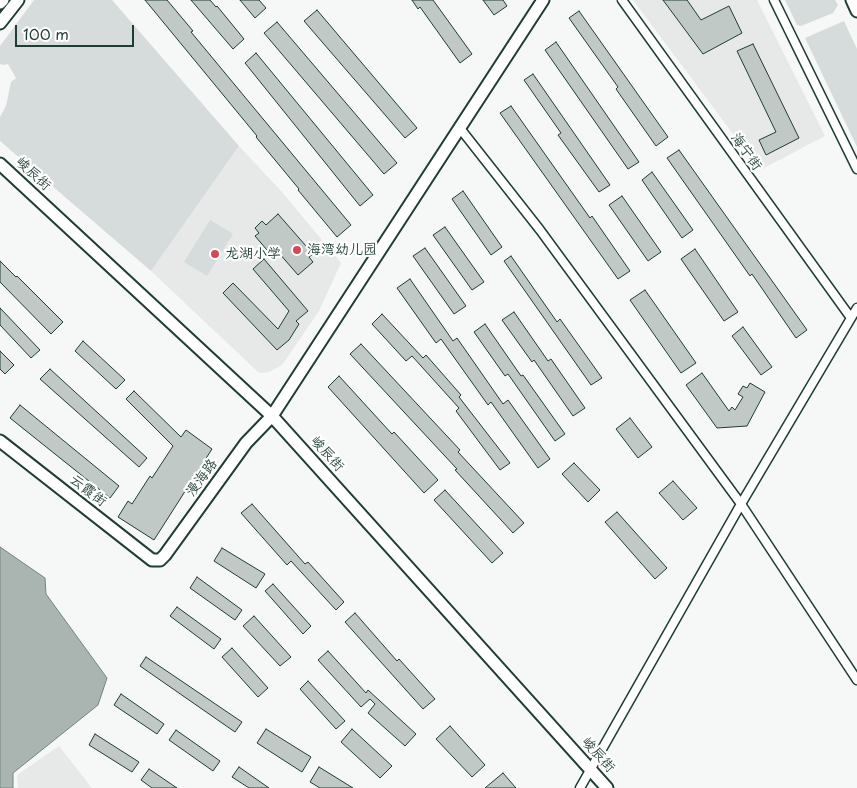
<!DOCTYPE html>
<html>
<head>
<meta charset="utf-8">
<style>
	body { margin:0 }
	#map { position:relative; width:857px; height:788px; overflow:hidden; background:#f6f7f7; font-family:"Playpen Sans",sans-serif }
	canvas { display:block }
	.scale { position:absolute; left:15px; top:25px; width:119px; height:22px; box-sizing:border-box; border:2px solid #1f3d34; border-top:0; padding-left:6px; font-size:15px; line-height:18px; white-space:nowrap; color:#1f3d34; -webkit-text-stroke:4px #fff; paint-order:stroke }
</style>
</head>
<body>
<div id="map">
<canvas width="857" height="788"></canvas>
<div class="scale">100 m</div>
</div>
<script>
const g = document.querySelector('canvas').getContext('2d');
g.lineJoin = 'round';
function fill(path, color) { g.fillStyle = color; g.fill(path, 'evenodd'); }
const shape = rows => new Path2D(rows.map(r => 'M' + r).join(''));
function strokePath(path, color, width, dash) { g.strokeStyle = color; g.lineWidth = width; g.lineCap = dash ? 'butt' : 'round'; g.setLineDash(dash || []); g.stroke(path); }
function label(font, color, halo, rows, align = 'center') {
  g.font = font + ' "Playpen Sans","LXGW WenKai TC",sans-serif'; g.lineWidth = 4.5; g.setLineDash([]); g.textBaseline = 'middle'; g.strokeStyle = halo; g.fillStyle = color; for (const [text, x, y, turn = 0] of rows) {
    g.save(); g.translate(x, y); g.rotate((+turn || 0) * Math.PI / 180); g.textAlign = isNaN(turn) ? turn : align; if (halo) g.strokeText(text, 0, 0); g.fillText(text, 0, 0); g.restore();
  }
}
const built = shape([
	[633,0,757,0,825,136,760,170],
	[239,146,282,192,341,263,319,311,282,365,269,372,259,373,151,271],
	[59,746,92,788,18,788,17,775]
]);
const green = shape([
	[34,0,112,0,239,146,151,271,0,141,0,117,6,106,11,82,16,78,8,64,3,65,0,64,0,46],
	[785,0,835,0,838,5,833,13,801,26,797,25],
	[844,21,857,49,857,147,805,38],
	[210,220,233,234,207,276,184,262]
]);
const water = shape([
	[0,547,45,578,46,594,107,678,98,705,13,773,13,788,0,788,0,547]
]);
const building = shape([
	[145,0,167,0,193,31,191,32,351,225,337,237,298,190,299,189,256,137,257,136,145,0],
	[191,0,210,0,216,7,217,6,244,39,233,49,191,0],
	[240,0,259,0,266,8,255,18,240,0],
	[412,0,433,0,472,54,460,63,420,7,418,9,412,0],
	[483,0,503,0,507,6,494,15,483,0],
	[663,0,687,0,701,20,729,6,742,33,703,54,663,0],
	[317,10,417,128,405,138,304,21,317,10],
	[579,11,668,137,656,146,616,89,618,87,569,18,579,11],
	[277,22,397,163,384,174,264,33,277,22],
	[556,42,639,162,628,169,545,50,556,42],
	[753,44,799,138,766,155,759,140,776,132,737,51,753,44],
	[256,53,373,195,360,206,245,63,256,53],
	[533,74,610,185,599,192,558,135,561,133,524,80,533,74],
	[511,106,590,218,592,216,630,271,618,279,500,113,511,106],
	[679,150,807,330,796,338,752,274,750,276,667,158,679,150],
	[652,172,693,230,682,238,642,180,652,172],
	[463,191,502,247,491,255,452,199,463,191],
	[622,196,661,252,648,261,609,205,622,196],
	[278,214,313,254,309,257,313,262,298,275,272,245,267,250,255,236,259,233,255,228,262,221,266,225,278,214],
	[445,227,484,282,472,290,433,235,445,227],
	[425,248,466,306,454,314,413,256,425,248],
	[695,249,738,312,724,321,681,259,695,249],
	[511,256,557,322,560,319,602,378,591,385,504,261,511,256],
	[264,259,308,311,296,321,299,324,289,340,277,350,223,293,233,283,278,329,289,311,253,269,264,259],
	[0,261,16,277,17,276,63,322,51,334,0,282,0,261],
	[410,279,453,341,457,338,503,404,508,400,550,459,538,468,491,402,488,405,441,339,436,343,397,288,410,279],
	[645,290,696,363,681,373,630,300,645,290],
	[0,308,40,350,31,358,0,325,0,308],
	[514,312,548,361,551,359,585,408,573,416,534,360,532,362,502,320,514,312],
	[382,314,423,358,426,355,461,395,459,397,510,463,500,470,456,411,459,408,412,356,406,361,372,324,382,314],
	[485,324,521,376,523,375,565,434,555,441,508,374,505,376,474,332,485,324],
	[743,327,772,367,761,375,732,336,743,327],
	[83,341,125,380,116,389,75,351,83,341],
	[361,344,460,450,458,452,524,523,513,533,455,470,457,469,350,354,361,344],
	[0,351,14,365,5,374,0,369,0,351],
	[50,369,147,458,139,467,40,379,50,369],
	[702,373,729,411,732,407,735,410,743,397,738,394,743,386,747,388,750,383,765,392,747,426,717,428,686,385,702,373],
	[339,376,392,434,394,432,438,480,424,493,328,387,339,376],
	[134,391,181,437,186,430,212,449,154,540,118,517,128,501,132,504,150,476,152,478,173,446,126,399,134,391],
	[20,405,119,486,110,498,10,418,20,405],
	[630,418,652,447,638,458,616,429,630,418],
	[574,463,600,490,588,502,562,474,574,463],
	[673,481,697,508,683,520,659,493,673,481],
	[445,490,503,553,492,563,434,500,445,490],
	[252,504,305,564,308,562,344,602,336,610,291,561,287,565,241,513,252,504],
	[617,512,667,568,655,579,605,522,617,512],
	[222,548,265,574,256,588,214,561,222,548],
	[197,577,242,610,235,620,190,588,197,577],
	[273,584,311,626,303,634,265,591,273,584],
	[177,607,221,639,214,649,170,616,177,607],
	[355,613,397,661,399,659,435,699,423,709,345,622,355,613],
	[254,616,291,657,280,666,243,626,254,616],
	[232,648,268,688,258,697,222,657,232,648],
	[328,651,366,693,368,690,416,734,405,746,368,713,375,704,370,699,361,707,318,660,328,651],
	[146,657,242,722,235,732,140,666,146,657],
	[308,681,345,721,336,729,300,689,308,681],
	[121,694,164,724,157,734,114,705,121,694],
	[450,726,485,765,472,777,436,739,450,726],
	[266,729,311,757,302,772,257,743,266,729],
	[352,729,392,766,380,778,341,742,352,729],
	[176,730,220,761,213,771,169,740,176,730],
	[95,734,139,762,132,772,89,745,95,734],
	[239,767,269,788,249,788,232,777,239,767],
	[319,767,353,788,320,788,310,782,319,767],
	[149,769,177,788,152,788,141,780,149,769],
	[503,773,516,788,485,788,503,773]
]);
const street = shape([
	[622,0,851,318],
	[774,0,857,169],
	[459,127,540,230,741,504,857,680],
	[580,788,741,504,857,308]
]);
const secondary = shape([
	[852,0,857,11],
	[0,3,3,0],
	[0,23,18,0],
	[0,164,272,416,607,788],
	[0,441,152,560,160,560,165,555,246,443,272,416,543,0]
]);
const markers = [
	[297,250,5,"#d1495b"],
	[215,254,5,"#d1495b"]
];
const streetNames = [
	["海宁街",746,152,54],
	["峻辰街",33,174,43],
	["峻辰街",327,454,48],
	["漫海路",202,478,-54],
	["云霞街",88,491,38],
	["峻辰街",598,755,48]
];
const poiNames = [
	["海湾幼儿园",307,250],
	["龙湖小学",225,254]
];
fill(built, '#e6e9e8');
fill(green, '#d6dcdb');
fill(water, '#aab5b1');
strokePath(water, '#72857f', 1);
fill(building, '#c0c9c6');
strokePath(building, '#1f3d34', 1);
strokePath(street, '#1f3d34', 11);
strokePath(secondary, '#1f3d34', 15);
strokePath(street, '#fff', 8);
strokePath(secondary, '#fff', 11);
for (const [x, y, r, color] of markers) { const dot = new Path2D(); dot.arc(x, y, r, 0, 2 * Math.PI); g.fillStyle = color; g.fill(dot); strokePath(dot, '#fff', 2); }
label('14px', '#1f3d34', '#fff', streetNames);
label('14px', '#1f3d34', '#fff', poiNames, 'left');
</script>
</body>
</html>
